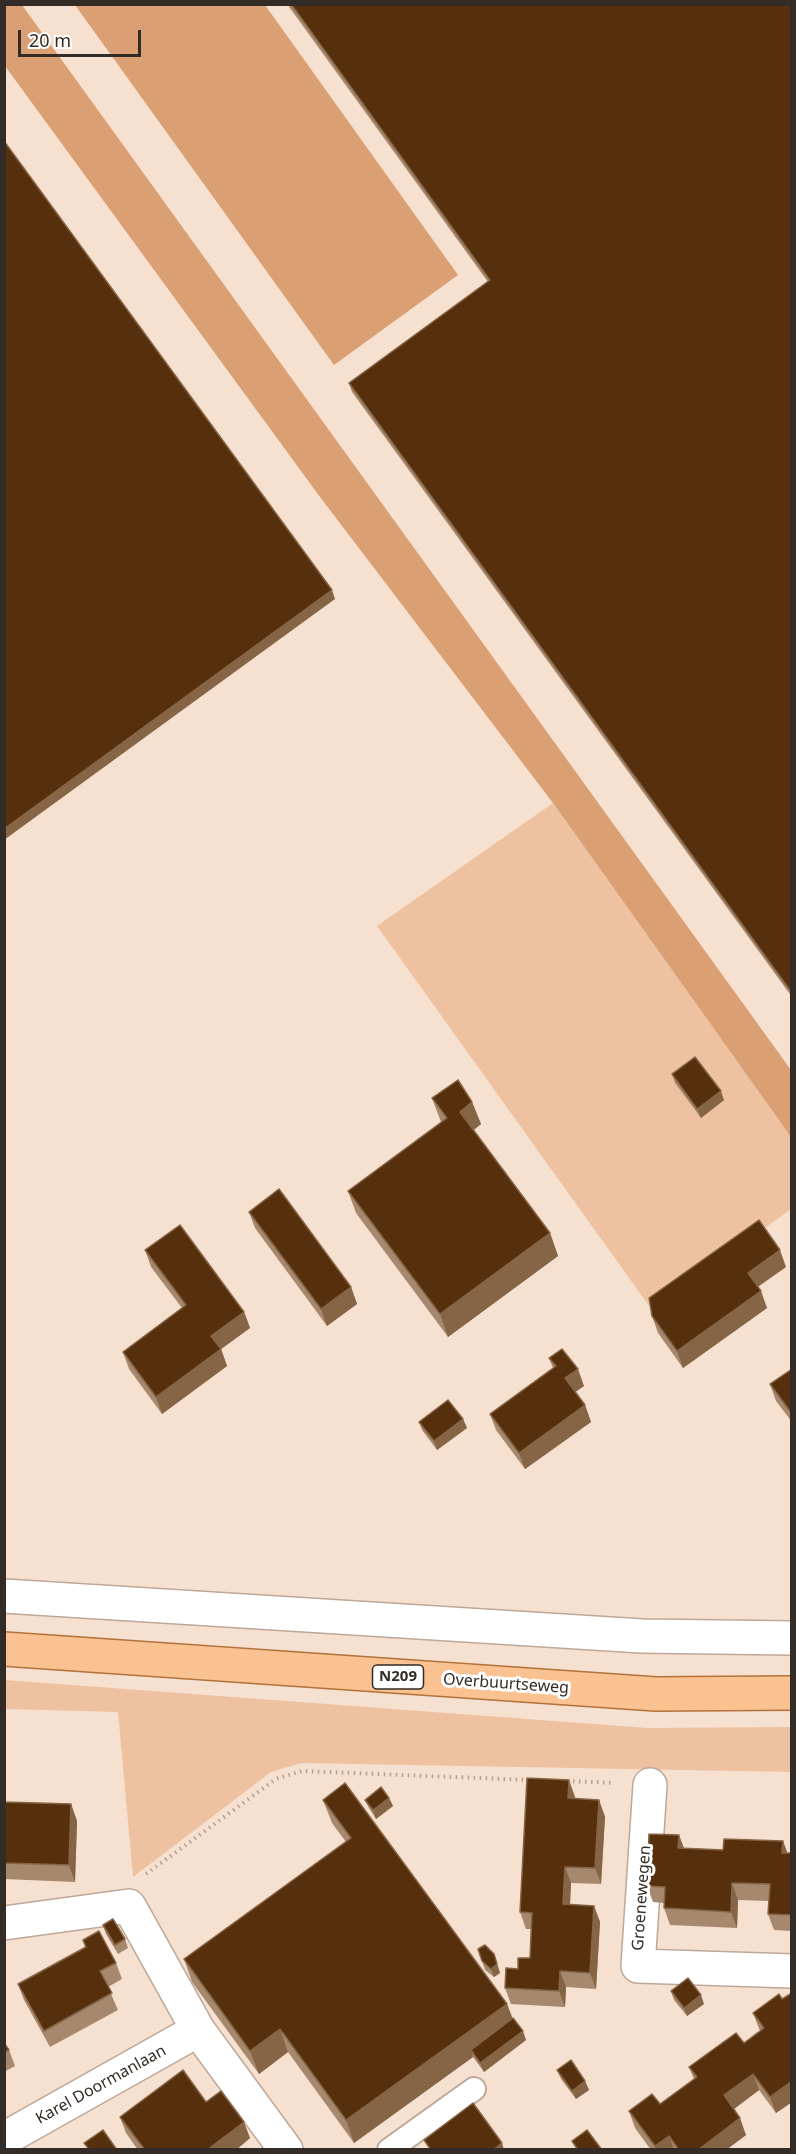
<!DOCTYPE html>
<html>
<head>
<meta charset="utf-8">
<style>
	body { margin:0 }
	#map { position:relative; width:796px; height:2154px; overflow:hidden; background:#f6e0d0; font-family:"Noto Sans",sans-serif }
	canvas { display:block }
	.frame { position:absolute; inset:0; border:6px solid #332b25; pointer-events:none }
	.scale { position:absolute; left:18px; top:30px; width:123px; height:27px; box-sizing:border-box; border:3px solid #332b25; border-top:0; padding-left:8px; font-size:18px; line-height:21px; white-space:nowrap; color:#332b25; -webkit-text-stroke:4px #fff; paint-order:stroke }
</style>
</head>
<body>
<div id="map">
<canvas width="796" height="2154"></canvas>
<div class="frame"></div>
<div class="scale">20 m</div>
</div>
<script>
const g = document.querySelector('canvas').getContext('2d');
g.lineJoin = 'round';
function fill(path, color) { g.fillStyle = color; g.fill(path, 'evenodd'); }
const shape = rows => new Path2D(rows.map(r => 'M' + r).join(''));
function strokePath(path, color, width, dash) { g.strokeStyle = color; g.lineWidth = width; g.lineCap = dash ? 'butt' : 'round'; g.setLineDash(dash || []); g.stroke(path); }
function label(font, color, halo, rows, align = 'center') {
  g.font = font + ' "Noto Sans",sans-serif'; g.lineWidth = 6; g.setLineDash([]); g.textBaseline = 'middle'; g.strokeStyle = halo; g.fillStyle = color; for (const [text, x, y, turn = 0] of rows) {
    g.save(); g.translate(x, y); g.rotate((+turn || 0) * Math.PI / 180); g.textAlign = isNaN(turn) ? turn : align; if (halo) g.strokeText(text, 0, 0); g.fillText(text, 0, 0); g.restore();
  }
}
const green = shape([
	[553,803,791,1137,791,1209,652,1310,377,926],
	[5,1680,648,1728,791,1727,791,1772,301,1763,271,1772,133,1877,118,1712,5,1709]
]);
const water = shape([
	[4,5,22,5,791,1070,791,1137,553,803,320,497,5,66],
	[75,5,265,5,458,275,334,365]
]);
const path = shape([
	[567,1781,613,1783],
	[146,1874,276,1779,302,1771,529,1780]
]);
const service = shape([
	[389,2150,474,2089]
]);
const minor = shape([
	[4,1596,642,1636,792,1638],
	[650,1785,638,1966,792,1971],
	[4,1923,129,1906,198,2030,286,2150],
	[4,2139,198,2030]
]);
const primary = shape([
	[4,1649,656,1694,792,1693]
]);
const wall = shape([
	[287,4,792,4,792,997,352,392,349,383,488,282],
	[672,1074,724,1100,701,1118,675,1083],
	[432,1098,472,1102,481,1124,474,1130,550,1233,558,1256,448,1337,356,1213,348,1191,441,1122],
	[249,1212,351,1287,357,1304,327,1326,255,1228],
	[145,1250,244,1312,250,1328,221,1349,227,1366,162,1414,129,1369,123,1352,182,1308,151,1267],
	[786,1267,758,1287,767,1308,683,1368,658,1333,652,1316],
	[549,1358,584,1386,575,1392,585,1405,591,1422,525,1469,496,1430,490,1414,553,1368],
	[792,1369,792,1422,776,1401,770,1384],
	[463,1419,467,1428,437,1450,422,1430,419,1422],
	[575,1797,575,1799,599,1800,605,1817,601,1884,571,1883,570,1905,594,1906,600,1922,596,1989,566,1987,565,2007,511,2004,505,1988,518,1969,530,1958,531,1929,526,1929,520,1912],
	[389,1798,393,1806,376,1819,369,1808,365,1800],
	[323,1800,507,2004,513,2019,526,2040,484,2072,473,2057,354,2143,288,2052,259,2074,192,1982,184,1959,346,1842,332,1823],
	[4,1802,71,1804,77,1821,75,1882,4,1879],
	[679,1835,684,1848,723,1850,783,1841,787,1853,792,1853,792,1931,774,1930,768,1914,769,1901,738,1900,737,1928,670,1925,664,1908,664,1903,653,1902,647,1886],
	[103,1925,125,1939,128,1948,118,1954,106,1934],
	[83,1940,116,1963,122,1979,108,1987,118,2010,50,2047,24,2000,18,1984,85,1947],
	[478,1949,494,1954,500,1973,494,1977,485,1970],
	[671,1991,704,2004,687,2016,674,2000],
	[792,1993,792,2102,776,2113,759,2090,734,2109,746,2135,726,2150,651,2150,635,2128,629,2111,660,2104,694,2079,689,2067,744,2043,760,2031,753,2013,782,1999],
	[4,2043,9,2050,15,2066,4,2072],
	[557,2070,585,2081,589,2090,576,2099,561,2079],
	[206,2102,250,2138,236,2150,138,2150,126,2133,120,2117]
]);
const shadedWall = shape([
	[332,590,335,599,4,840,4,829],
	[721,1091,724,1100,701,1118,697,1109],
	[472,1102,481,1124,468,1134,460,1112],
	[550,1233,558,1256,448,1337,440,1314],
	[780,1250,786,1267,754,1289,748,1273],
	[351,1287,357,1304,327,1326,321,1309],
	[761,1291,767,1308,683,1368,677,1351],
	[244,1312,250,1328,217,1352,211,1336],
	[221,1349,227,1366,162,1414,156,1397],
	[578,1369,584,1386,571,1395,565,1378],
	[585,1405,591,1422,525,1469,519,1453],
	[463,1419,467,1428,437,1450,434,1441],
	[569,1780,575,1797,574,1815,568,1798],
	[389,1798,393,1806,376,1819,373,1810],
	[599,1800,605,1817,601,1884,595,1868],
	[71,1804,77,1821,75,1882,69,1865],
	[679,1835,685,1852,678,1848],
	[783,1841,789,1857,782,1853],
	[565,1867,571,1883,569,1921,563,1904],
	[732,1883,738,1900,737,1928,731,1912],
	[594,1906,600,1922,596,1989,590,1973],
	[494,1954,500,1973,494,1977,491,1969],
	[560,1971,566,1987,565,2007,559,1991],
	[701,1995,704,2004,687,2016,684,2008],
	[507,2004,515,2026,471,2050,473,2057,354,2143,346,2120],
	[280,2029,288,2052,259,2074,250,2051],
	[523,2031,526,2040,484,2072,480,2063],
	[753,2074,759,2090,730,2112,724,2095],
	[585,2081,589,2090,576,2099,572,2091],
	[792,2081,792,2102,776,2113,770,2097],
	[740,2118,746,2135,726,2150,698,2150],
	[244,2122,250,2138,236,2150,207,2150],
	[669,2136,674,2150,656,2150,655,2146],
	[502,2143,504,2150,493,2150]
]);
const building = shape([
	[291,4,792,4,792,993,349,383,490,280,291,4],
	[4,141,332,590,4,829,4,141],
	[695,1057,721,1091,697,1109,672,1074,695,1057],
	[458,1080,472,1102,460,1112,550,1233,440,1314,348,1191,447,1118,432,1098,458,1080],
	[279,1189,351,1287,321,1309,249,1212,279,1189],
	[759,1220,780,1250,748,1273,761,1291,677,1351,652,1316,649,1298,759,1220],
	[180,1225,244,1312,211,1336,221,1349,156,1397,123,1352,186,1305,145,1250,180,1225],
	[562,1349,578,1369,565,1378,585,1405,519,1453,490,1414,556,1366,549,1358,562,1349],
	[792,1369,792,1414,770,1384,792,1369],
	[448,1400,463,1419,434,1441,419,1422,448,1400],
	[527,1778,569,1780,568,1798,599,1800,595,1868,565,1867,563,1904,594,1906,590,1973,560,1971,559,1991,505,1988,506,1968,518,1969,518,1958,530,1958,532,1913,520,1912,527,1778],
	[345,1783,507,2004,346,2120,280,2029,250,2051,184,1959,351,1838,323,1800,345,1783],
	[381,1787,389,1798,373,1810,365,1800,381,1787],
	[4,1802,71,1804,69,1865,4,1863,4,1802],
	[649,1834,679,1835,678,1848,701,1849,723,1850,724,1839,783,1841,782,1853,792,1853,792,1915,768,1914,770,1884,732,1883,731,1912,664,1908,665,1887,647,1886,649,1834],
	[113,1919,125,1939,115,1945,103,1925,113,1919],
	[99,1931,116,1963,100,1971,112,1993,44,2031,18,1984,86,1947,83,1940,99,1931],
	[485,1945,494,1954,497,1964,491,1969,482,1961,478,1949,485,1945],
	[688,1978,701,1995,684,2008,671,1991,688,1978],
	[792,1993,792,2081,770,2097,753,2074,724,2095,740,2118,698,2150,679,2150,669,2136,655,2146,629,2111,652,2094,660,2104,697,2077,689,2067,736,2033,744,2043,764,2028,753,2013,779,1994,782,1999,792,1993],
	[513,2018,523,2031,480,2063,471,2050,513,2018],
	[4,2043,9,2050,4,2052,4,2043],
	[571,2060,585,2081,572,2091,557,2070,571,2060],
	[183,2070,206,2102,221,2091,244,2122,207,2150,145,2150,120,2117,183,2070],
	[473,2103,502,2143,493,2150,431,2150,424,2140,473,2103],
	[103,2130,117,2150,86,2150,88,2148,84,2143,103,2130],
	[587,2130,602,2150,578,2150,572,2141,587,2130]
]);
const shields = [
	[398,1677,51]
];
const shieldNames = [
	["N209",398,1677]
];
const streetNames = [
	["Overbuurtseweg",506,1684,4],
	["Groenewegen",642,1898,-86],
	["Karel Doormanlaan",101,2085,-29]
];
fill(green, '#eec2a1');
fill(water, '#daa073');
strokePath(service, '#bda899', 26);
strokePath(minor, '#bda899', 36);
strokePath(primary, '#b2723b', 36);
strokePath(path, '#b1a094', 4, [1.5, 4.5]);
strokePath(service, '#fff', 22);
strokePath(minor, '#fff', 33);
strokePath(primary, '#fac291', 33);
fill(wall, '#a6886e');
fill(shadedWall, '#866547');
fill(building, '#56300c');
strokePath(building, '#866547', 1.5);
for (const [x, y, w] of shields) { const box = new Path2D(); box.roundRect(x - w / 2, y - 12, w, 24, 4.5); g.fillStyle = '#fff'; g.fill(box); strokePath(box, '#332b25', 1.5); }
label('bold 15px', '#332b25', null, shieldNames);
label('16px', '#332b25', '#fff', streetNames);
</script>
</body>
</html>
